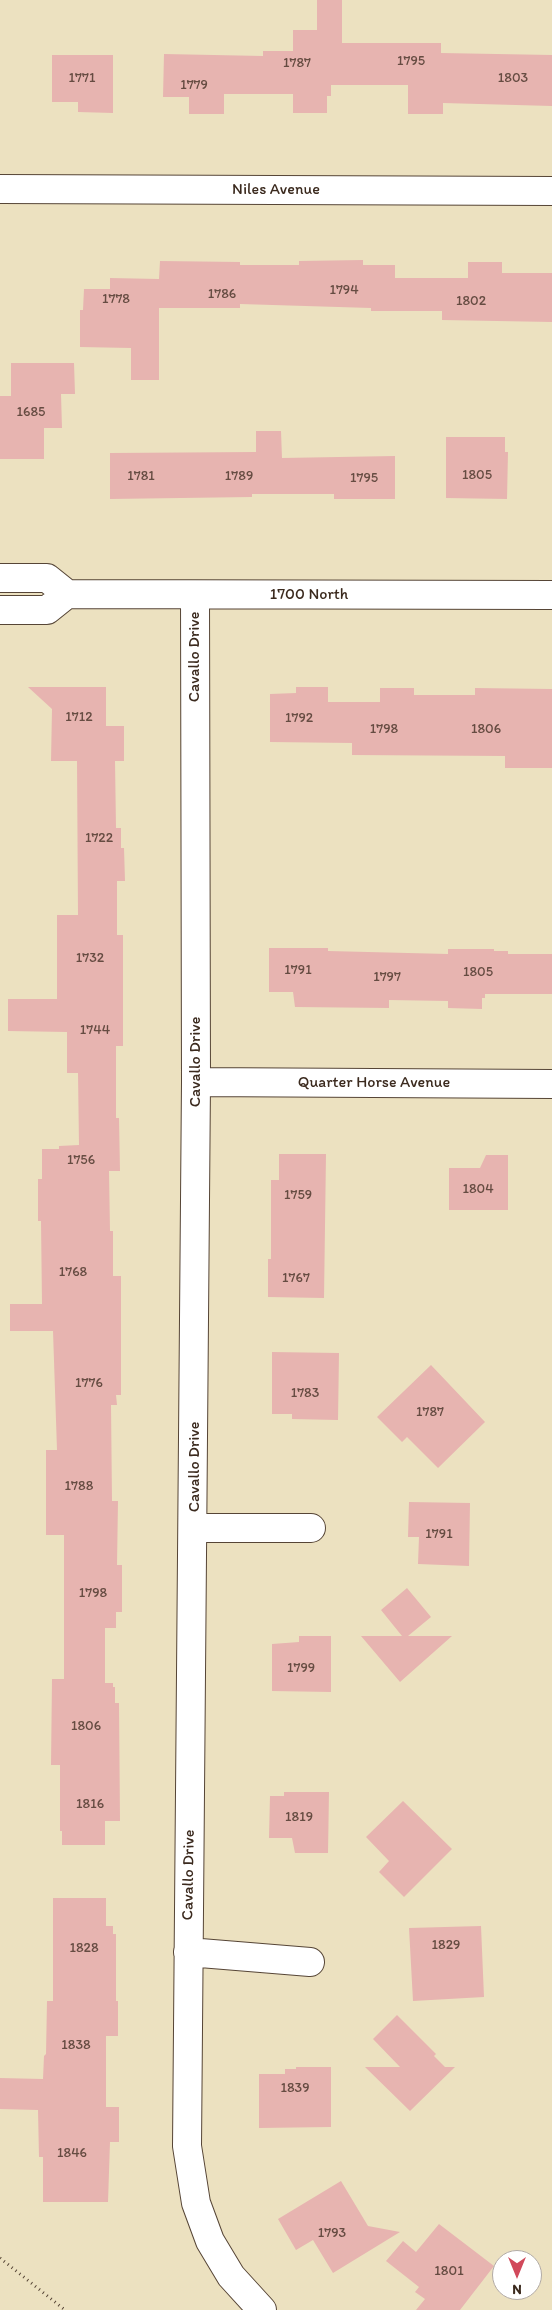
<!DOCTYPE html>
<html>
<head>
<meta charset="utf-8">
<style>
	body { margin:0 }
	#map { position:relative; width:552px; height:2310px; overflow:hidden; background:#ece1c0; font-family:Itim,sans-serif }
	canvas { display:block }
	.north { position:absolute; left:492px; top:2250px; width:50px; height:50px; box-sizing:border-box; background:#fff; border:1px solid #b1aaa5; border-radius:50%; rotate:180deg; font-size:14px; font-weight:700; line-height:20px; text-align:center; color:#3b2a1e }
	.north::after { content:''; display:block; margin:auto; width:18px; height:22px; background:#d1495b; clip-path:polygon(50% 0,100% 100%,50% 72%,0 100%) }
</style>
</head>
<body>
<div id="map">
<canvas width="552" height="2310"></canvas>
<div class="north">N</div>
</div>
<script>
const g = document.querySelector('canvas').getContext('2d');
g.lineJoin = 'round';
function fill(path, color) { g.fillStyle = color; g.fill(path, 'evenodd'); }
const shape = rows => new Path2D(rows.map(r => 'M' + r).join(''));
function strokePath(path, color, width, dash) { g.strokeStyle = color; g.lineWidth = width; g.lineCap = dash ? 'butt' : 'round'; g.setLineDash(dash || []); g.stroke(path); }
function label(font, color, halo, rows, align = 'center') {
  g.font = font + ' Itim,sans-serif'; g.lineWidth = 5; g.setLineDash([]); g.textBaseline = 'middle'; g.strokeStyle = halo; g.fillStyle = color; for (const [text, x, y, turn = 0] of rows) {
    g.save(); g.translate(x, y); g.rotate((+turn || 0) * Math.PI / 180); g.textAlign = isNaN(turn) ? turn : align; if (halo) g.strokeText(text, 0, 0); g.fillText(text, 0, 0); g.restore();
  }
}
const building = shape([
	[317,0,342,0,342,43,441,43,441,53,552,55,552,106,443,103,443,114,408,114,408,85,331,85,331,96,327,96,327,113,293,113,293,94,224,94,224,114,189,114,189,97,163,97,164,54,263,56,263,51,293,51,293,30,317,30],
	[52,55,113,55,113,113,78,112,78,102,52,102],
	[363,260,363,265,395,265,395,278,468,278,468,262,502,262,502,273,552,273,552,322,442,320,442,311,371,311,371,308,240,304,240,308,159,308,159,380,131,380,131,348,80,347,80,310,83,310,84,289,110,289,110,278,159,279,160,261,240,262,240,265,299,265,299,261],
	[11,363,74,363,75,394,61,394,62,428,44,428,44,459,0,459,0,396,11,396],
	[256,431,281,431,282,458,395,456,395,499,334,499,334,494,252,494,252,497,110,499,110,453,256,452],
	[446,437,505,437,505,452,508,452,507,499,446,498],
	[28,687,106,687,106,726,124,726,124,761,115,761,116,828,121,828,121,848,124,848,125,881,117,881,117,935,123,935,123,1046,116,1046,116,1118,119,1118,120,1171,109,1171,110,1231,113,1231,113,1276,121,1276,121,1395,116,1395,117,1405,111,1405,112,1501,118,1501,117,1565,122,1565,122,1612,116,1612,116,1628,105,1628,105,1683,113,1683,113,1687,115,1687,115,1703,119,1703,120,1821,105,1821,105,1845,62,1845,62,1831,60,1831,60,1765,51,1765,52,1679,64,1679,64,1535,46,1535,46,1450,57,1450,53,1331,10,1331,10,1304,42,1304,41,1221,38,1221,38,1179,42,1179,42,1149,59,1149,59,1146,79,1145,78,1073,67,1073,67,1032,8,1031,8,999,57,999,57,915,78,915,77,761,51,761,52,709],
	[296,687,328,687,328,702,380,702,380,688,414,688,414,695,475,695,475,688,552,689,552,768,505,768,505,756,352,755,352,743,270,742,270,694,296,693],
	[269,948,328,948,328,951,448,954,448,949,494,949,494,951,508,951,508,954,552,954,552,994,485,994,485,998,482,998,482,1009,448,1008,448,1001,389,1000,389,1008,295,1007,293,992,269,992],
	[279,1154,326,1154,324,1298,268,1297,268,1259,271,1259,271,1180,279,1180],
	[486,1155,508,1155,508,1210,449,1210,449,1168,480,1168],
	[272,1352,339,1353,338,1420,292,1419,292,1414,272,1414],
	[431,1365,485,1422,438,1468,407,1437,402,1442,377,1417],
	[409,1502,470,1503,469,1566,418,1564,419,1537,408,1537],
	[407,1588,431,1617,408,1636,452,1636,400,1682,361,1636,402,1636,381,1610],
	[299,1636,331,1636,331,1692,272,1691,272,1644,299,1642],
	[284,1792,329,1792,328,1853,295,1853,292,1838,269,1838,270,1796,284,1796],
	[403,1801,452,1849,404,1897,379,1872,389,1861,366,1837],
	[53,1898,106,1898,106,1926,113,1926,113,1934,116,1934,116,2001,118,2001,118,2036,106,2036,106,2107,119,2107,119,2142,110,2142,108,2202,43,2202,43,2157,39,2157,38,2110,0,2109,0,2078,43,2079,44,2056,46,2054,47,2001,53,2001],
	[481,1926,484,1997,413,2001,409,1928],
	[397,2015,436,2054,434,2056,445,2067,455,2067,410,2111,365,2067,400,2067,373,2039],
	[296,2067,331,2067,331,2127,259,2128,259,2074,285,2074,285,2069,296,2069],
	[341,2181,368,2226,400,2232,333,2273,313,2240,296,2250,278,2219],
	[439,2224,494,2266,460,2310,416,2310,425,2299,415,2292,419,2287,386,2261,403,2241,416,2252]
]);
const path = shape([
	[0,2258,65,2310]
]);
const minor = shape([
	[0,189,552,191],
	[0,578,47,578,67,594,552,595],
	[195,595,196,1082,187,2146,196,2203,210,2241,231,2276,262,2310],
	[0,610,47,610,67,594],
	[196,1082,552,1084],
	[194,1528,311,1528],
	[188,1952,310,1962]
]);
const numberNames = [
	["1795",411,61],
	["1787",297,63],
	["1771",82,78],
	["1803",513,78],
	["1779",194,85],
	["1794",344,290],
	["1786",222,294],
	["1778",116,299],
	["1802",471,301],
	["1685",31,412],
	["1805",477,475],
	["1781",141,476],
	["1789",239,476],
	["1795",364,478],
	["1712",79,717],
	["1792",299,718],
	["1798",384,729],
	["1806",486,729],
	["1722",99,838],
	["1732",90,958],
	["1791",298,970],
	["1805",478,972],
	["1797",387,977],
	["1744",95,1030],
	["1756",81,1160],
	["1804",478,1189],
	["1759",298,1195],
	["1768",73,1272],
	["1767",296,1278],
	["1776",89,1383],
	["1783",305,1393],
	["1787",430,1412],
	["1788",79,1486],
	["1791",439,1534],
	["1798",93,1593],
	["1799",301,1668],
	["1806",86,1726],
	["1816",90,1804],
	["1819",299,1817],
	["1829",446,1945],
	["1828",84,1948],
	["1838",76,2045],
	["1839",295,2088],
	["1846",72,2153],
	["1793",332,2233],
	["1801",449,2271]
];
const streetNames = [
	["Niles Avenue",276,190],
	["1700 North",309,595],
	["Cavallo Drive",195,657,-90],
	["Cavallo Drive",196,1062,-90],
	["Quarter Horse Avenue",374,1083],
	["Cavallo Drive",195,1467,-90],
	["Cavallo Drive",189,1875,-89]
];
fill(building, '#e7b4b0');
strokePath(minor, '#564536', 30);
strokePath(path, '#564536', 3, [1, 4]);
strokePath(minor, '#fff', 28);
label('14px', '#664c42', null, numberNames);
label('16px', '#3b2a1e', '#fff', streetNames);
</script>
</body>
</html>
